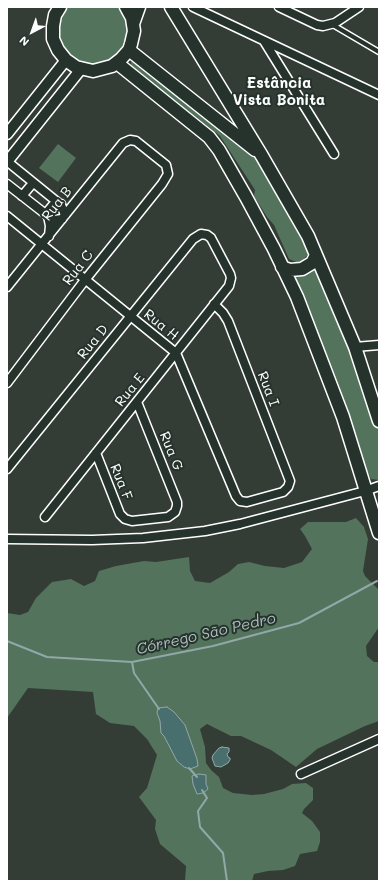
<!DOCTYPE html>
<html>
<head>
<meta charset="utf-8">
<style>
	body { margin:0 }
	#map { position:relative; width:386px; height:888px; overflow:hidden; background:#343c36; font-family:Mali,sans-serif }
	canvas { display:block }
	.frame { position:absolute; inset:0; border:8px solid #fff; pointer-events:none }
	.north { position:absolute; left:12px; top:12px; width:40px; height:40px; -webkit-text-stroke:3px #26332d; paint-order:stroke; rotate:221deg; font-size:11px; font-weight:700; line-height:16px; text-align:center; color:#fff }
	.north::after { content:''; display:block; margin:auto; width:14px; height:18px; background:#fff; clip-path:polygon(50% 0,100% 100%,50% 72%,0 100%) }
</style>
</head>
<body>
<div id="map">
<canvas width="386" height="888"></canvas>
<div class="frame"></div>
<div class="north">N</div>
</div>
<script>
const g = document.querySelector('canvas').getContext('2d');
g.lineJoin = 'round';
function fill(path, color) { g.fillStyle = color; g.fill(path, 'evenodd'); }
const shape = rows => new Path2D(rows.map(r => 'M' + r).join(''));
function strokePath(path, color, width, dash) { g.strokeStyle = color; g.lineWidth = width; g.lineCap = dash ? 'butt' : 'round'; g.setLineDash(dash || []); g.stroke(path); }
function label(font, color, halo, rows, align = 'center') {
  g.font = font + ' Mali,sans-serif'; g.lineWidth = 4; g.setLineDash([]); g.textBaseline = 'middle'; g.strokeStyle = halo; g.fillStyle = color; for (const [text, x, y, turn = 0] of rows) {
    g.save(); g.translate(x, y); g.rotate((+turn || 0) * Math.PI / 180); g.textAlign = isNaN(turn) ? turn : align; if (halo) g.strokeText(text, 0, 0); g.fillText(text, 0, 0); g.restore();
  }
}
const green = shape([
	[63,7,122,7,129,26,125,45,122,50,113,59,107,62,95,65,89,64,76,61,66,53,57,37,60,12],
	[136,61,225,131,259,160,288,206,305,245,308,254,301,263,296,262,289,259,274,225,267,217,254,196,255,190,220,136,131,65,131,62],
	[58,144,76,158,58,182,39,168],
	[316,263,348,341,379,431,379,480,371,479,366,469,337,386,292,274],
	[356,518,364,527,368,539,363,571,365,576,379,590,379,627,366,646,367,656,374,662,379,662,379,721,365,726,317,749,296,767,271,750,241,736,231,736,207,724,200,729,205,747,206,763,211,770,219,777,223,788,233,793,252,795,264,794,283,789,292,784,306,783,313,788,313,800,304,809,302,813,312,821,320,832,320,842,317,851,300,854,295,866,283,870,268,871,254,874,252,881,185,881,186,866,160,844,155,829,156,820,139,797,147,788,157,755,147,739,134,726,110,723,96,714,93,692,28,688,7,718,7,613,20,615,28,612,36,598,52,582,71,579,84,586,95,581,99,571,116,566,144,561,156,562,189,557,190,571,195,581,210,583,229,572,238,564,249,562,265,566,284,568,302,562,312,549,305,536,300,529,308,522,346,522]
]);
const water = shape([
	[167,707,174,712,185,725,197,759,198,766,190,769,184,767,177,761,164,736,161,733,160,721,157,713,158,708,167,707],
	[222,747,229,748,229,752,227,754,228,757,230,758,230,760,228,763,221,767,215,766,212,758,213,755,219,748,222,747],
	[199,774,206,775,206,784,208,789,203,793,197,794,193,784,192,776,199,774]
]);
const stream = shape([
	[7,641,47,657,132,662,213,646,299,623,377,581],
	[132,662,134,673,159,709],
	[189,768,197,777],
	[202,790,207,798,198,811,200,827,223,853,227,881]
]);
const service = shape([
	[333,25,379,52]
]);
const minor = shape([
	[193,7,379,95],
	[279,7,317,25,323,26,335,23,359,7],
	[264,41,334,154],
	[8,162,61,205,65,215],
	[7,184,48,216,54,220,62,219],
	[22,196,33,183],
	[7,216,176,353,236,496,240,501,247,502,283,492,288,487,290,481,228,321,223,313,214,304],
	[49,236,50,226,48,216,48,211,53,205,61,204],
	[7,287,123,143,130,140,136,141,166,165,168,174,162,184,85,280,7,383],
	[355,347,379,345],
	[96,453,120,514,125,519,132,521,168,517,175,512,177,506,177,502,137,402],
	[7,469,193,239,201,234,207,235,211,238,230,274,231,278,229,286,45,517],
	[7,539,92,540,143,538,205,531,240,524,365,491,379,486],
	[301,774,379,739]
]);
const tertiary = shape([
	[7,134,66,60],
	[7,162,81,69]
]);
const secondary = shape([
	[60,7,55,15,53,26,53,39,58,50,66,60,76,67,93,71,112,66,121,59,129,50,131,44,134,31,132,18,126,7],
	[171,7,262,156,308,236,355,347,379,421],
	[133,24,139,7],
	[129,50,255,150],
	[117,63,209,137,219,150,246,197,274,249,297,297,343,417,379,533],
	[282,267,290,270,302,269,312,263,316,255]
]);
const streetNames = [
	["Rua B",57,204,-52],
	["Rua C",78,268,-52],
	["Rua H",161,325,39],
	["Rua D",93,342,-51],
	["Rua I",268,389,69],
	["Rua E",130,390,-51],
	["Rua G",171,451,68],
	["Rua F",121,482,68]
];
const neighbourhoodNames = [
	["Estância",279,83],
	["Vista Bonita",279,100]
];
const waterNames = [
	["Córrego São Pedro",206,634,-13]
];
fill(green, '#53735c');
fill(water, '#496e6e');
strokePath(water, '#92a8a8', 1);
strokePath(stream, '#92a8a8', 2);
strokePath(service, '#fff', 7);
strokePath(minor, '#fff', 11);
strokePath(tertiary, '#fff', 13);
strokePath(secondary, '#fff', 15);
strokePath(service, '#26332d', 4);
strokePath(minor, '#26332d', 8);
strokePath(tertiary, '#26332d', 10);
strokePath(secondary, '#26332d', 12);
label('14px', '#fff', '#26332d', streetNames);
label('bold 15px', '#fff', '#26332d', neighbourhoodNames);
label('italic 15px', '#adbebe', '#26332d', waterNames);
</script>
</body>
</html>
